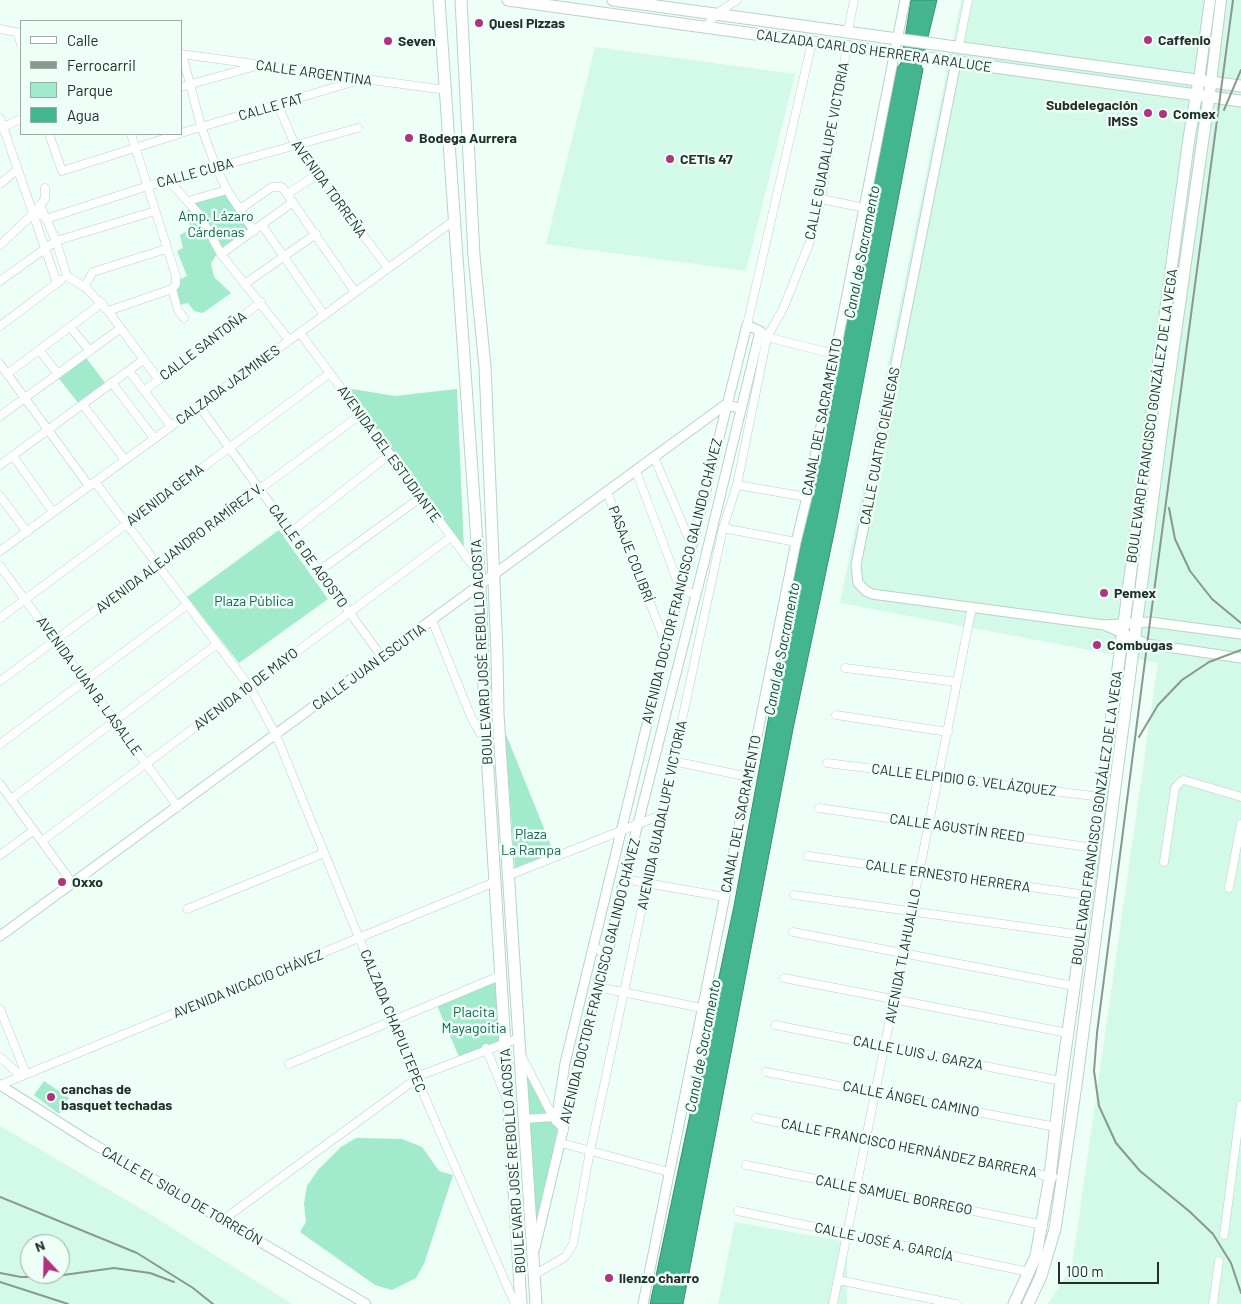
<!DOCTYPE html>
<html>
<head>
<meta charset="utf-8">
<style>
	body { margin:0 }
	#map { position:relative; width:1241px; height:1304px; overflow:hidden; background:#edfff7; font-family:Barlow,sans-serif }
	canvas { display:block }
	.legend { position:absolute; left:20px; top:20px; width:162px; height:115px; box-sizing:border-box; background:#edfff7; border:1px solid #9daca5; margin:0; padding:6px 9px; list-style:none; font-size:15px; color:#242f2a }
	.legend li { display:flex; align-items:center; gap:10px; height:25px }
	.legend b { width:25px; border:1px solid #9daca5 }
	.north { position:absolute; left:20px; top:1234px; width:50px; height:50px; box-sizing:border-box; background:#edfff7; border:1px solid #9daca5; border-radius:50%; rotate:339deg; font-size:14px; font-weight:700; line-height:20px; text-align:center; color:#242f2a }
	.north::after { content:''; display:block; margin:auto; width:18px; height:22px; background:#b13281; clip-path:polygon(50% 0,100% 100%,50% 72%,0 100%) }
	.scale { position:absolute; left:1058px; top:1262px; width:101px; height:22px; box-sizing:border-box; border:2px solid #242f2a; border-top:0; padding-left:6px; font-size:15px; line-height:18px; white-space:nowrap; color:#242f2a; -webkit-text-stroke:4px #edfff7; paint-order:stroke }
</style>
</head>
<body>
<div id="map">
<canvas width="1241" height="1304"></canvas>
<ul class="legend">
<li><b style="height:6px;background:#fff"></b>Calle</li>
<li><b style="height:6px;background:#899891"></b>Ferrocarril</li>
<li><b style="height:14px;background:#a2eacc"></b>Parque</li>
<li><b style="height:14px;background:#43b68f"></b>Agua</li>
</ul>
<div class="north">N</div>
<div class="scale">100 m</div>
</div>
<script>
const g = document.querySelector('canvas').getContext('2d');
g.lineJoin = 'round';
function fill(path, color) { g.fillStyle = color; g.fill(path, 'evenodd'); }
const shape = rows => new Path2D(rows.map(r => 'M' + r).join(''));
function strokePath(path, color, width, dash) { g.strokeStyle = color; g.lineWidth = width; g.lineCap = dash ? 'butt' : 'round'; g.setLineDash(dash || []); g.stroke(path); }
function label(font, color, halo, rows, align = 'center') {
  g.font = font + ' Barlow,sans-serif'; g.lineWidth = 5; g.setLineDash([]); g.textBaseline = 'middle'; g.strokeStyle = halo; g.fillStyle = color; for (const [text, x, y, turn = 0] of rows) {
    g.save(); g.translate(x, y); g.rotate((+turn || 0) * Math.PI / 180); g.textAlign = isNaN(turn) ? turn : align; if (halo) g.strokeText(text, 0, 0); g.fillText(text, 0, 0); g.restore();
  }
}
const built = shape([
	[961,0,1241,0,1241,1304,1048,1304,1072,1266,1158,663,840,603],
	[595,47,795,74,746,271,546,244],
	[0,1126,150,1214,292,1304,0,1304],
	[30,1244,60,1244,60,1274,30,1274],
	[735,1222,847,1242,847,1304,718,1304]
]);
const green = shape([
	[226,193,251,230,217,254,211,263,214,277,231,293,203,313,194,311,188,303,179,305,176,289,179,280,187,276,177,251,183,248,180,235,191,229,185,214,194,202],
	[84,355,106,384,79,404,57,376],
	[346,388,395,396,457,389,464,549],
	[279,530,328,599,239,663,187,597],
	[505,732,554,853,515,868],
	[501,977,504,1039,459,1057,436,1003],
	[526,1068,558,1126,535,1239],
	[44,1081,69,1098,59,1114,34,1095],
	[356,1138,402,1139,422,1147,439,1171,453,1175,424,1264,416,1278,392,1290,375,1285,300,1232,306,1222,304,1204,307,1186,318,1170,341,1147]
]);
const water = shape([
	[911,0,937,0,921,66,923,69,837,519,793,729,683,1304,650,1304,734,906,794,579,897,68,901,63,911,0]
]);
const minor = shape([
	[706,28,716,14,737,0],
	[0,29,21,33],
	[848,31,854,0],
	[18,33,21,45],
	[959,46,968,0],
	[181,54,446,90],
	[182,54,201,126,216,167,227,190,254,231],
	[181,87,256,66],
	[278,105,295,145,388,268],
	[0,118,57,283],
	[1,128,21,119],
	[181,133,359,80],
	[49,134,62,171,179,134],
	[168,180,199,214,221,254,289,340],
	[0,184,17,170],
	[287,194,317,175],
	[821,199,865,208],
	[188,201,227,190],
	[40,205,56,241,67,276],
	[240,209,272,187,282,187,355,292],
	[34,213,49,218,148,186,358,128],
	[262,225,324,315],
	[0,245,34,213,45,199,45,188],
	[221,254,293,202],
	[67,276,86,288,108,311,159,380],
	[0,281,56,241,155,211],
	[246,283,316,234],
	[86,288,87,282,93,272,166,249],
	[172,289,178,310,184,318],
	[108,311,172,289,176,284,176,276,131,134],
	[747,325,812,42],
	[0,326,61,280],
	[70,327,90,351],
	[300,333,479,574],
	[764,334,767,337,834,354],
	[39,350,58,374],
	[0,364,89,486],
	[129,371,171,426],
	[7,374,102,303],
	[112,383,154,438],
	[145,390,261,302],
	[83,405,125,460],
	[199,406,382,657],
	[0,416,121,328],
	[13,456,53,512],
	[654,457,692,546],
	[0,465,143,360],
	[636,471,680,588,696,595],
	[95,482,249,686,276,735,416,1077,515,1304],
	[737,485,807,497],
	[607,492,666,644],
	[0,496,27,532],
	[723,528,796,542],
	[291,532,389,455],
	[0,551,456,219],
	[0,566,178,807],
	[319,571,420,498],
	[0,618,330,373],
	[432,620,471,717,480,733,486,737],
	[845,668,957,682],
	[0,681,360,415],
	[836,715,948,732],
	[0,744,187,605],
	[673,761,749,777],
	[827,763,1101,797],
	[0,784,73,884],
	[11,799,217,644],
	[819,808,1094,848],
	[42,841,451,537],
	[0,855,34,830],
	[808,856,1087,895],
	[1164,862,1175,788,1181,781,1184,780,1241,797],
	[507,876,661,815],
	[624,879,725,897],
	[1229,888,1241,824],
	[794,895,1082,935],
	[187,909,324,853],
	[793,932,1074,986],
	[594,946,607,957],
	[784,978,1068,1033],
	[597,987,702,1008],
	[0,1009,26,1074],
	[775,1025,1061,1081],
	[486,1048,505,1095],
	[0,1057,21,1076],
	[522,1057,553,1117,564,1130],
	[289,1064,502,975],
	[766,1072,1056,1127],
	[0,1085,495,882],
	[756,1118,1053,1177],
	[525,1119,553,1117],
	[561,1143,669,1172],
	[746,1165,1043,1225],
	[738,1211,1029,1272],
	[224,1219,412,1082,416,1077,519,1038],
	[1224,1235,1241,1105],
	[534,1275,565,1257,573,1244,590,1151,723,528,737,485,767,337,783,309,811,239,821,199,847,46],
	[838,1280,956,1304],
	[833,1304,972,607],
	[1213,1304,1219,1261]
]);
const tertiary = shape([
	[956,62,856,565,858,583,866,591,872,594,1104,625,1150,622,1241,634],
	[1104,625,1147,644,1241,658],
	[0,936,725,405,740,408],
	[0,1085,90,1142,366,1304],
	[535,1248,597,987,607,957,624,879,704,563,760,331,747,325,692,546,680,588,565,1063,556,1121],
	[643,1304,796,542,807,497,905,0]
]);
const secondary = shape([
	[1199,80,1210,0],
	[1211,82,1221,0]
]);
const primary = shape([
	[439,0,480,585,486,737,521,1304],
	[461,0,474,256,485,367,497,653,498,714,536,1304],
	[508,0,1241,101],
	[613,0,1241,86],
	[1014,1304,1036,1256,1050,1176,1061,1081,1101,797,1153,403,1189,138,1199,80],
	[1028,1304,1041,1276,1055,1229,1077,1078,1162,428,1211,82]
]);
const rail = shape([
	[1233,0,1150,622,1097,1033,1094,1071,1099,1106,1116,1143,1140,1171,1189,1211,1213,1234,1231,1263,1241,1293],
	[1224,110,1241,70],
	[1169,508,1175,539,1190,571,1212,599,1241,623],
	[1139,737,1158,705,1182,680,1209,662,1241,650],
	[0,1197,137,1253,193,1288,213,1304],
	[0,1273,21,1277,49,1277,114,1268,150,1273,174,1282],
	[0,1282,68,1304]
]);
const markers = [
	[479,23,5,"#b13281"],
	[1148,40,5,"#b13281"],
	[388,41,5,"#b13281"],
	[1148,113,5,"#b13281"],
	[1163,114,5,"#b13281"],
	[409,138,5,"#b13281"],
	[670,159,5,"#b13281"],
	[1104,593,5,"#b13281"],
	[1097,645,5,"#b13281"],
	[62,882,5,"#b13281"],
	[51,1097,5,"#b13281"],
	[609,1278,5,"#b13281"]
];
const poiNames = [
	["Quesi Pizzas",489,23],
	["Caffenio",1158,40],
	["Seven",398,41],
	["Subdelegación",1138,105,"right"],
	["IMSS",1138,121,"right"],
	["Comex",1173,114],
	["Bodega Aurrera",419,138],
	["CETis 47",680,159],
	["Pemex",1114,593],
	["Combugas",1107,645],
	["Oxxo",72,882],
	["canchas de",61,1089],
	["basquet techadas",61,1105],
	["lienzo charro",619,1278]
];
const streetNames = [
	["CALZADA CARLOS HERRERA ARALUCE",874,51,8],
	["CALLE ARGENTINA",314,73,8],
	["CALLE FAT",271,107,-16],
	["CALLE GUADALUPE VICTORIA",827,151,-79],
	["CALLE CUBA",195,173,-15],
	["AVENIDA TORREÑA",329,189,54],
	["CALLE SANTOÑA",203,346,-37],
	["CALZADA JAZMINES",228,385,-36],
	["BOULEVARD FRANCISCO GONZÁLEZ DE LA VEGA",1152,416,-82],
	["CANAL DEL SACRAMENTO",822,417,-79],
	["CALLE CUATRO CIÉNEGAS",880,446,-79],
	["AVENIDA DEL ESTUDIANTE",389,454,54],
	["AVENIDA GEMA",165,495,-37],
	["AVENIDA ALEJANDRO RAMÍREZ V.",180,548,-37],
	["PASAJE COLIBRÍ",631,554,69],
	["CALLE 6 DE AGOSTO",308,556,54],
	["AVENIDA DOCTOR FRANCISCO GALINDO CHÁVEZ",682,581,-76],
	["BOULEVARD JOSÉ REBOLLO ACOSTA",482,652,-93],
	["CALLE JUAN ESCUTIA",369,667,-36],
	["AVENIDA JUAN B. LASALLE",89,686,54],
	["AVENIDA 10 DE MAYO",246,689,-37],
	["CALLE ELPIDIO G. VELÁZQUEZ",964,780,7],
	["CANAL DEL SACRAMENTO",741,814,-79],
	["AVENIDA GUADALUPE VICTORIA",662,815,-78],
	["BOULEVARD FRANCISCO GONZÁLEZ DE LA VEGA",1097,818,-82],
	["CALLE AGUSTÍN REED",957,828,8],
	["CALLE ERNESTO HERRERA",948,876,8],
	["AVENIDA TLAHUALILO",903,956,-79],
	["AVENIDA DOCTOR FRANCISCO GALINDO CHÁVEZ",600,981,-76],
	["AVENIDA NICACIO CHÁVEZ",248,984,-22],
	["CALZADA CHAPULTEPEC",393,1021,68],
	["CALLE LUIS J. GARZA",918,1053,11],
	["CALLE ÁNGEL CAMINO",911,1099,11],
	["CALLE FRANCISCO HERNÁNDEZ BARRERA",909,1148,11],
	["BOULEVARD JOSÉ REBOLLO ACOSTA",513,1161,-94],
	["CALLE SAMUEL BORREGO",894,1195,11],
	["CALLE EL SIGLO DE TORREÓN",182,1196,30],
	["CALLE JOSÉ A. GARCÍA",884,1242,12]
];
const parkNames = [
	["Amp. Lázaro",216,216],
	["Cárdenas",216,232],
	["Plaza Pública",254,601],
	["Plaza",531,834],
	["La Rampa",531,850],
	["Placita",474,1012],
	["Mayagoitia",474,1028]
];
const waterNames = [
	["Canal de Sacramento",862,252,-79],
	["Canal de Sacramento",782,649,-79],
	["Canal de Sacramento",703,1046,-79]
];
fill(built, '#d3f9e8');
fill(green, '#a2eacc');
fill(water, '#43b68f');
strokePath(water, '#3a8e71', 1);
strokePath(minor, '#b7d3c7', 9);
strokePath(tertiary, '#b7d3c7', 11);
strokePath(secondary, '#b7d3c7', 12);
strokePath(primary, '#b7d3c7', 13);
strokePath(minor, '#fff', 8);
strokePath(tertiary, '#fff', 9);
strokePath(secondary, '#fff', 10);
strokePath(primary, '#fff', 11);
strokePath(rail, '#899891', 2);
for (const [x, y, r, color] of markers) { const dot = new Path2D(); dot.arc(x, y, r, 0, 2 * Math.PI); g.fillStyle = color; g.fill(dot); strokePath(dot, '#edfff7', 2); }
label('bold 14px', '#242f2a', '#edfff7', poiNames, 'left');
label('14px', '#242f2a', '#edfff7', streetNames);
label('14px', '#0e674d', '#edfff7', parkNames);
label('italic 15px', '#1b4b3a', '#edfff7', waterNames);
</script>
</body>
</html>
